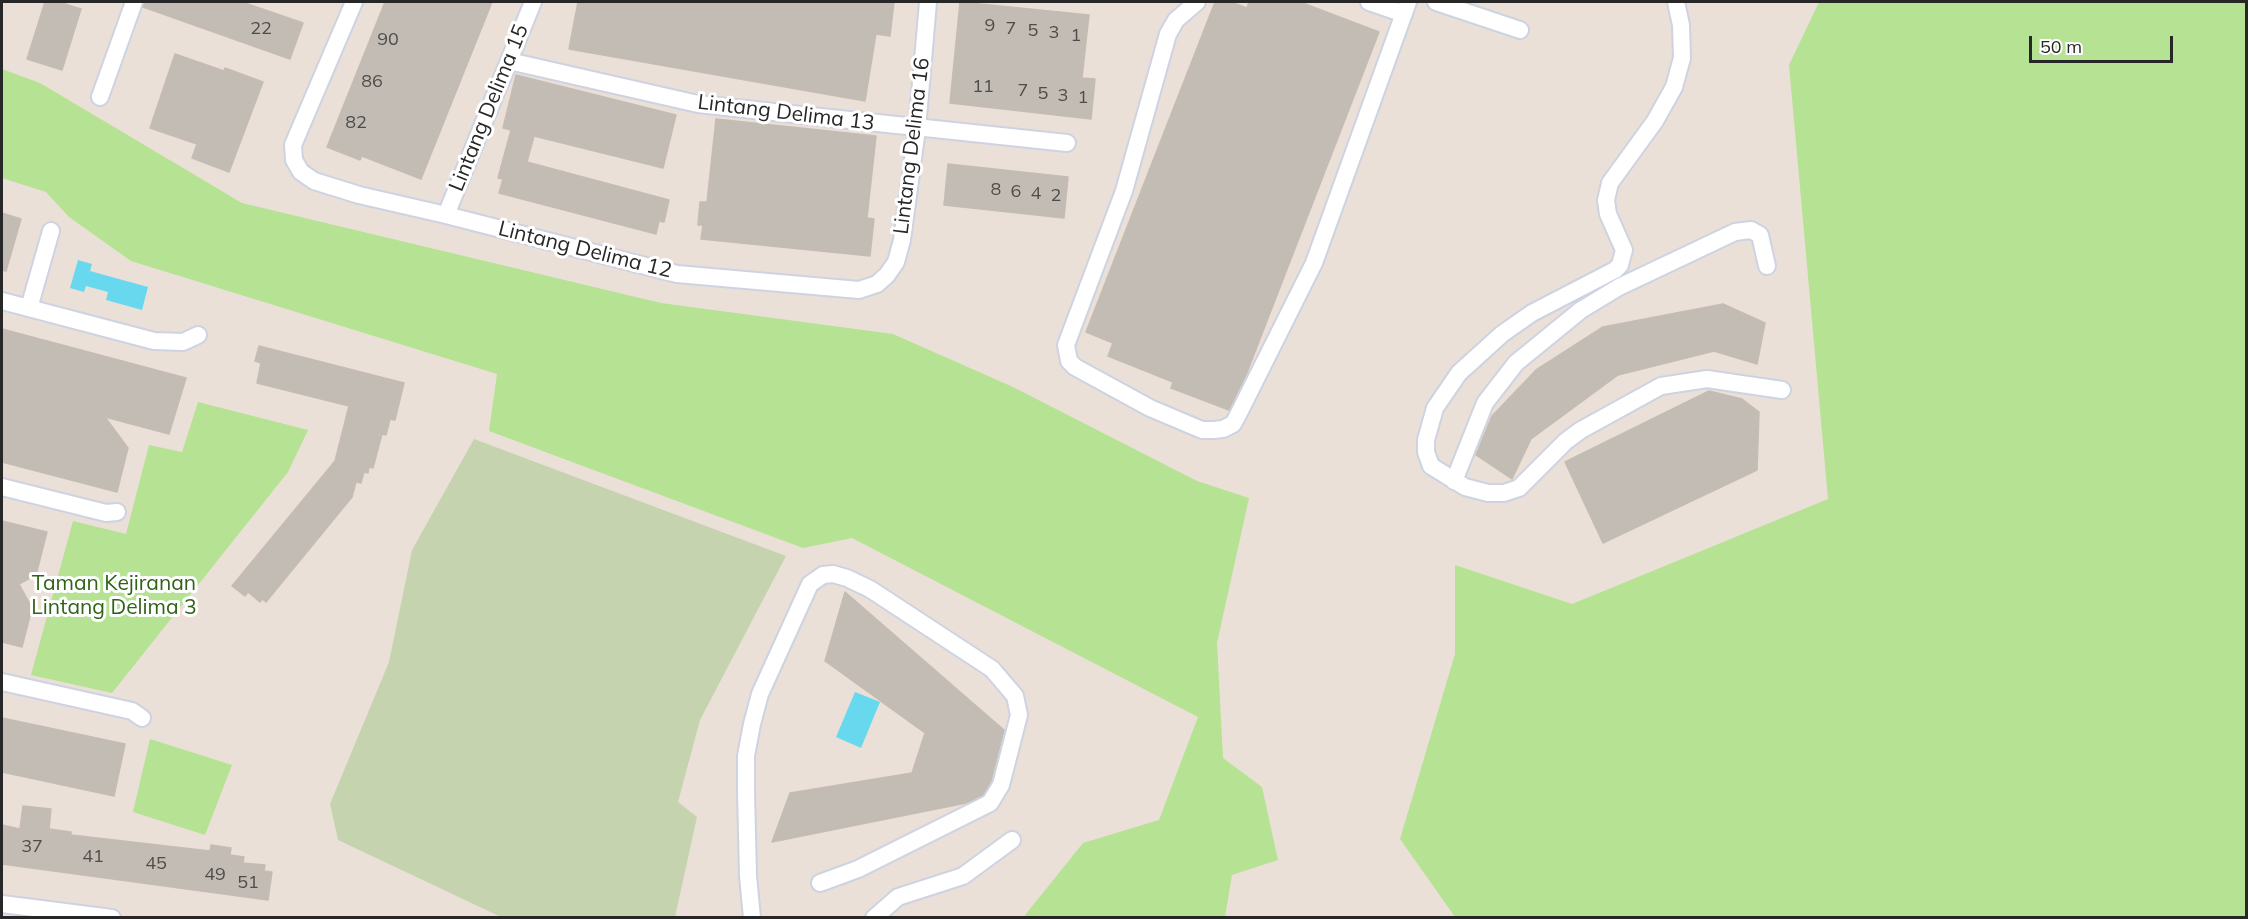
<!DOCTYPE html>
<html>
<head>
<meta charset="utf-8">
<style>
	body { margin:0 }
	#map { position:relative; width:2248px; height:919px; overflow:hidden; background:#eae0d8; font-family:Mulish,sans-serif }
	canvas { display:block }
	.frame { position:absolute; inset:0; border:3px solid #272727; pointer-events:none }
	.scale { position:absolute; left:2029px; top:36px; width:144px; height:27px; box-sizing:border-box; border:3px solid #272727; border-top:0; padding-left:8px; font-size:18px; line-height:21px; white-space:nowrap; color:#272727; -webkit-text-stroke:4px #fff; paint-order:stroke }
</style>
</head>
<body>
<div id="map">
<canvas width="2248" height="919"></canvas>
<div class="frame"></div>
<div class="scale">50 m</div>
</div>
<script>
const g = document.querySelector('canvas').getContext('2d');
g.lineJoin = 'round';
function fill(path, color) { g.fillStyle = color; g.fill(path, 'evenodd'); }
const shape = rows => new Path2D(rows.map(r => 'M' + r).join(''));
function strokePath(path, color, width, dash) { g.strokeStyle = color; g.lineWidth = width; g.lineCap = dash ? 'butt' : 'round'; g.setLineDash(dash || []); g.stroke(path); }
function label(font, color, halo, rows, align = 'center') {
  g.font = font + ' Mulish,sans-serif'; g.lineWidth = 6; g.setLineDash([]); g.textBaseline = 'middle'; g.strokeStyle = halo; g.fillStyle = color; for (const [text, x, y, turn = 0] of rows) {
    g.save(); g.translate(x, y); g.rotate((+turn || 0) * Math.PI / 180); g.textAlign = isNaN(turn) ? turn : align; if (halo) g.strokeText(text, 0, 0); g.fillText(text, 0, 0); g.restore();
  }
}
const green = shape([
	[1819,2,2246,2,2246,917,1455,917,1400,839,1455,654,1455,565,1572,604,1828,499,1789,65],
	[2,69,40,83,242,203,661,303,893,334,1013,387,1197,481,1249,498,1217,643,1223,758,1262,787,1278,860,1232,875,1225,917,1029,917,1025,915,1083,843,1159,820,1198,717,852,538,803,548,489,431,497,374,131,261,69,217,46,192,2,178],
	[198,402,308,430,288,472,112,693,31,675,73,521,126,534,149,445,182,452],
	[150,739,232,765,205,835,133,812]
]);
const cemetery = shape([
	[474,439,786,556,700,720,678,802,697,817,675,917,501,917,338,840,330,804,389,662,412,550]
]);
const water = shape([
	[78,260,92,264,90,271,148,287,142,310,106,300,108,292,86,286,84,292,70,288],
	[855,692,880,702,861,748,836,737]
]);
const building = shape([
	[45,2,65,2,65,4,81,9,62,70,27,59,45,2],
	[144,2,242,2,303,23,290,59,143,7,144,2],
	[385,2,492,2,421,179,362,156,360,160,327,147,385,2],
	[578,2,894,2,890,36,876,34,865,101,569,49,578,2],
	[960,2,1089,15,1082,78,1095,79,1091,119,950,103,960,2],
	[1215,2,1231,2,1247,8,1249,2,1300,2,1379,32,1246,375,1229,410,1171,388,1173,382,1108,356,1113,343,1086,332,1215,2],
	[175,54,224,71,225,68,263,82,229,172,192,158,197,144,150,128,175,54],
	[516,75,676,115,663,168,534,136,527,162,669,200,664,222,659,221,656,234,499,193,503,179,498,178,511,130,503,128,516,75],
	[716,119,876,136,867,218,874,219,870,256,701,239,703,225,698,225,700,202,707,202,716,119],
	[948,164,1068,177,1064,218,944,205,948,164],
	[2,213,21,219,6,271,2,270,2,213],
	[1723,304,1765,323,1757,364,1714,351,1618,375,1531,439,1512,479,1476,455,1492,416,1536,370,1603,327,1723,304],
	[2,329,186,378,169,434,105,417,128,448,117,492,2,462,2,329],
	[259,346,404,383,395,420,390,419,386,435,382,434,373,468,369,467,368,473,364,472,361,483,356,482,352,497,266,602,262,599,260,602,248,592,245,596,232,586,335,461,349,406,257,383,261,363,255,361,259,346],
	[1709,391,1742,399,1759,412,1757,470,1603,543,1565,462,1709,391],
	[2,521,47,532,36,575,19,584,32,608,22,647,2,642,2,521],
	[845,592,1004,730,991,781,983,795,966,803,772,842,790,793,912,773,925,733,825,661,845,592],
	[2,718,125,744,114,796,2,772,2,718],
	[23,806,51,809,49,829,71,832,71,835,210,851,211,845,231,848,230,855,244,857,243,863,265,865,264,871,272,872,268,900,2,864,2,825,20,829,23,806]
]);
const street = shape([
	[354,2,293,145,294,160,301,172,314,181,359,195,446,215,677,274,859,290,877,284,887,275,896,262,902,240,917,129,928,2],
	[1197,2,1176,20,1168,34,1124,191,1066,345,1069,361,1075,367,1150,408,1202,430,1214,430,1223,429,1233,424,1239,413,1314,263,1408,2],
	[1369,2,1404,14],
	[1436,2,1520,30],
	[1676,2,1681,25,1682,58,1674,87,1655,121,1610,183,1606,200,1608,214,1624,250,1620,265,1615,270,1532,313,1502,334,1459,373,1435,408,1426,440,1426,452,1431,466,1465,487,1488,493,1504,493,1519,488,1566,441,1581,430,1661,386,1707,379,1782,390],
	[509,61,698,104,1067,143],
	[100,97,134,2],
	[446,215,533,2],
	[2,301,154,341,183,342,198,335],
	[29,308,51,231],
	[1454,481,1485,403,1516,363,1581,310,1619,287,1735,232,1751,230,1760,235,1767,266],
	[2,487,106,513,117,512],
	[2,682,132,711,142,718],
	[2,904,112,918],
	[752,918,748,876,746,791,746,756,752,724,760,694,810,584,823,575,833,574,847,578,870,589,992,669,1015,696,1019,715,1001,785,990,803,858,869,820,883],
	[874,918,898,897,963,876,1012,840]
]);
const numberNames = [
	["9",990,26],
	["22",261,29],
	["7",1011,29],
	["5",1033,31],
	["3",1054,33],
	["1",1076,36],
	["90",388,40],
	["86",372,82],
	["11",983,87],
	["7",1023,91],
	["5",1043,94],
	["3",1063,96],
	["1",1083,98],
	["82",356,123],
	["8",996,190],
	["6",1016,192],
	["4",1036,194],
	["2",1056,196],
	["37",32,847],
	["41",93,857],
	["45",156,864],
	["49",215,875],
	["51",248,883]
];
const streetNames = [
	["Lintang Delima 15",489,108,-68],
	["Lintang Delima 13",786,113,7],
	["Lintang Delima 16",912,146,-83],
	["Lintang Delima 12",585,250,14]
];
const parkNames = [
	["Taman Kejiranan",114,584],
	["Lintang Delima 3",114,608]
];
fill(green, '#b6e293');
fill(cemetery, '#c5d4af');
fill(water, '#68d8ee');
fill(building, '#c2bcb4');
strokePath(building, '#c5bcb2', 1.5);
strokePath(street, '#cdd3e1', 20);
strokePath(street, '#fff', 16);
label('18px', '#4e4c4a', null, numberNames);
label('21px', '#272727', '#fff', streetNames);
label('21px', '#2f6318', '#fff', parkNames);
</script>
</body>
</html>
